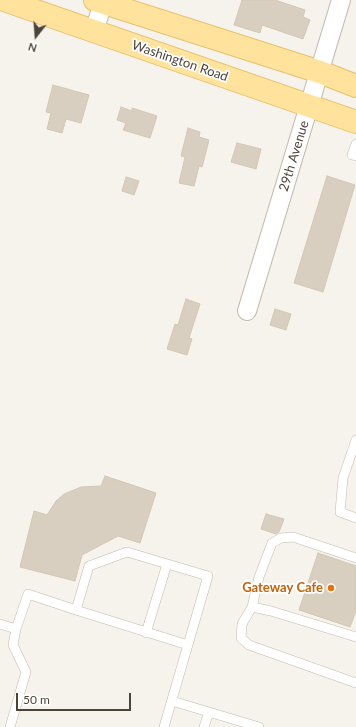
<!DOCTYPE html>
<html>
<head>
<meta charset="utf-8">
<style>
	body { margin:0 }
	#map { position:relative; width:356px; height:727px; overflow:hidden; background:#f6f3ec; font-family:Lato,sans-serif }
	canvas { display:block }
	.north { position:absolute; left:16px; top:16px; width:40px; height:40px; -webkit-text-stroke:3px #fff; paint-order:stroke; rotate:197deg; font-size:11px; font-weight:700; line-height:16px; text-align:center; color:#4b4439 }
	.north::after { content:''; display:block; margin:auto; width:14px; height:18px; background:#4b4439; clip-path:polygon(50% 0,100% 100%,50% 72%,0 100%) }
	.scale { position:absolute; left:16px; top:693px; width:115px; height:18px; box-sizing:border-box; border:2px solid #4b4439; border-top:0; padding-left:5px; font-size:12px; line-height:14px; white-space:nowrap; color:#4b4439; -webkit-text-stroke:3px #fff; paint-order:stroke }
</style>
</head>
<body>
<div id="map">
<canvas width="356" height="727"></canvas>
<div class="north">N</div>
<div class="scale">50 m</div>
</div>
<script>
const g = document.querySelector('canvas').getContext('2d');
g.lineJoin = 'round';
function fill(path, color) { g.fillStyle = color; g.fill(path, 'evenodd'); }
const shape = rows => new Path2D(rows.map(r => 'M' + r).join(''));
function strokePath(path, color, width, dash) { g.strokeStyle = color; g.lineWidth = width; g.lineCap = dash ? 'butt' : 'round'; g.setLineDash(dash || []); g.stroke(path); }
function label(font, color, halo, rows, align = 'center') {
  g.font = font + ' Lato,sans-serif'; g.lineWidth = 3.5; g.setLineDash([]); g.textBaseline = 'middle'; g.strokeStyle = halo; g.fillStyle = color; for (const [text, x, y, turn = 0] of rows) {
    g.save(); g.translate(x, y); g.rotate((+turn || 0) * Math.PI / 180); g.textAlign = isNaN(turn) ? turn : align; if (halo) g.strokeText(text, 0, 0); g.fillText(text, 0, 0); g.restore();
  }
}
const building = shape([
	[242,0,275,0,305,10,303,17,310,20,303,39,262,25,260,33,234,25,242,0],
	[53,85,89,95,81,123,66,119,62,133,47,129,51,113,46,112,53,85],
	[121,107,132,111,132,108,157,116,150,138,123,130,126,123,117,120,121,107],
	[188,128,200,132,199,137,209,140,202,167,199,166,194,186,179,183,185,157,181,156,188,128],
	[237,143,261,149,256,169,231,162,237,143],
	[327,176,355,185,323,292,294,283,327,176],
	[126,177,139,181,134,195,122,191,126,177],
	[186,299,200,304,189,338,192,339,187,355,167,349,175,324,178,325,186,299],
	[275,309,291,314,286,330,270,325,275,309],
	[105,476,156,493,140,543,118,536,82,555,75,581,20,567,34,511,47,515,56,501,64,494,81,487,101,486,105,476],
	[266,514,284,519,279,532,276,534,261,529,266,514],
	[318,553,356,566,356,611,350,627,299,610,318,553]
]);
const lane = shape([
	[356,144,352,155,356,156],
	[356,440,343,478,340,512,356,518],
	[356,558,293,537,281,538,272,543,259,577,252,607,242,624,241,638,249,645,356,683],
	[252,607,271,611,356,637],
	[0,624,16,629,28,594,76,610],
	[146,633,167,564],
	[172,701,259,727],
	[10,727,26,672,13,645,16,629],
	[164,727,208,576,127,552,89,566,76,610,188,645],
	[204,727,209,712]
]);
const street = shape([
	[94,31,104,0],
	[247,311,341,0]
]);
const primary = shape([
	[4,0,356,122],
	[95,0,320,72,356,86]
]);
const markers = [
	[331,588,4,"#e8710a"]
];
const streetNames = [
	["Washington Road",180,61,19],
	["29th Avenue",294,156,-73]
];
const foodNames = [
	["Gateway Cafe",323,588]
];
fill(building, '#d8cfc1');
strokePath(building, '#d3c7b4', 1);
strokePath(lane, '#c2bbae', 10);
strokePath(street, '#c2bbae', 20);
strokePath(primary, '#e6c16a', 24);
strokePath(lane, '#fff', 9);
strokePath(street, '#fff', 18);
strokePath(primary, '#ffe39c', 22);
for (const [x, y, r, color] of markers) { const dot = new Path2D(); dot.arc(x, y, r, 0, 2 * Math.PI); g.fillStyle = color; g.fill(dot); strokePath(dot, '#fff', 1.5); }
label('13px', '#4b4439', '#fff', streetNames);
label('bold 13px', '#c56008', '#fff', foodNames, 'right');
</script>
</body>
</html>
